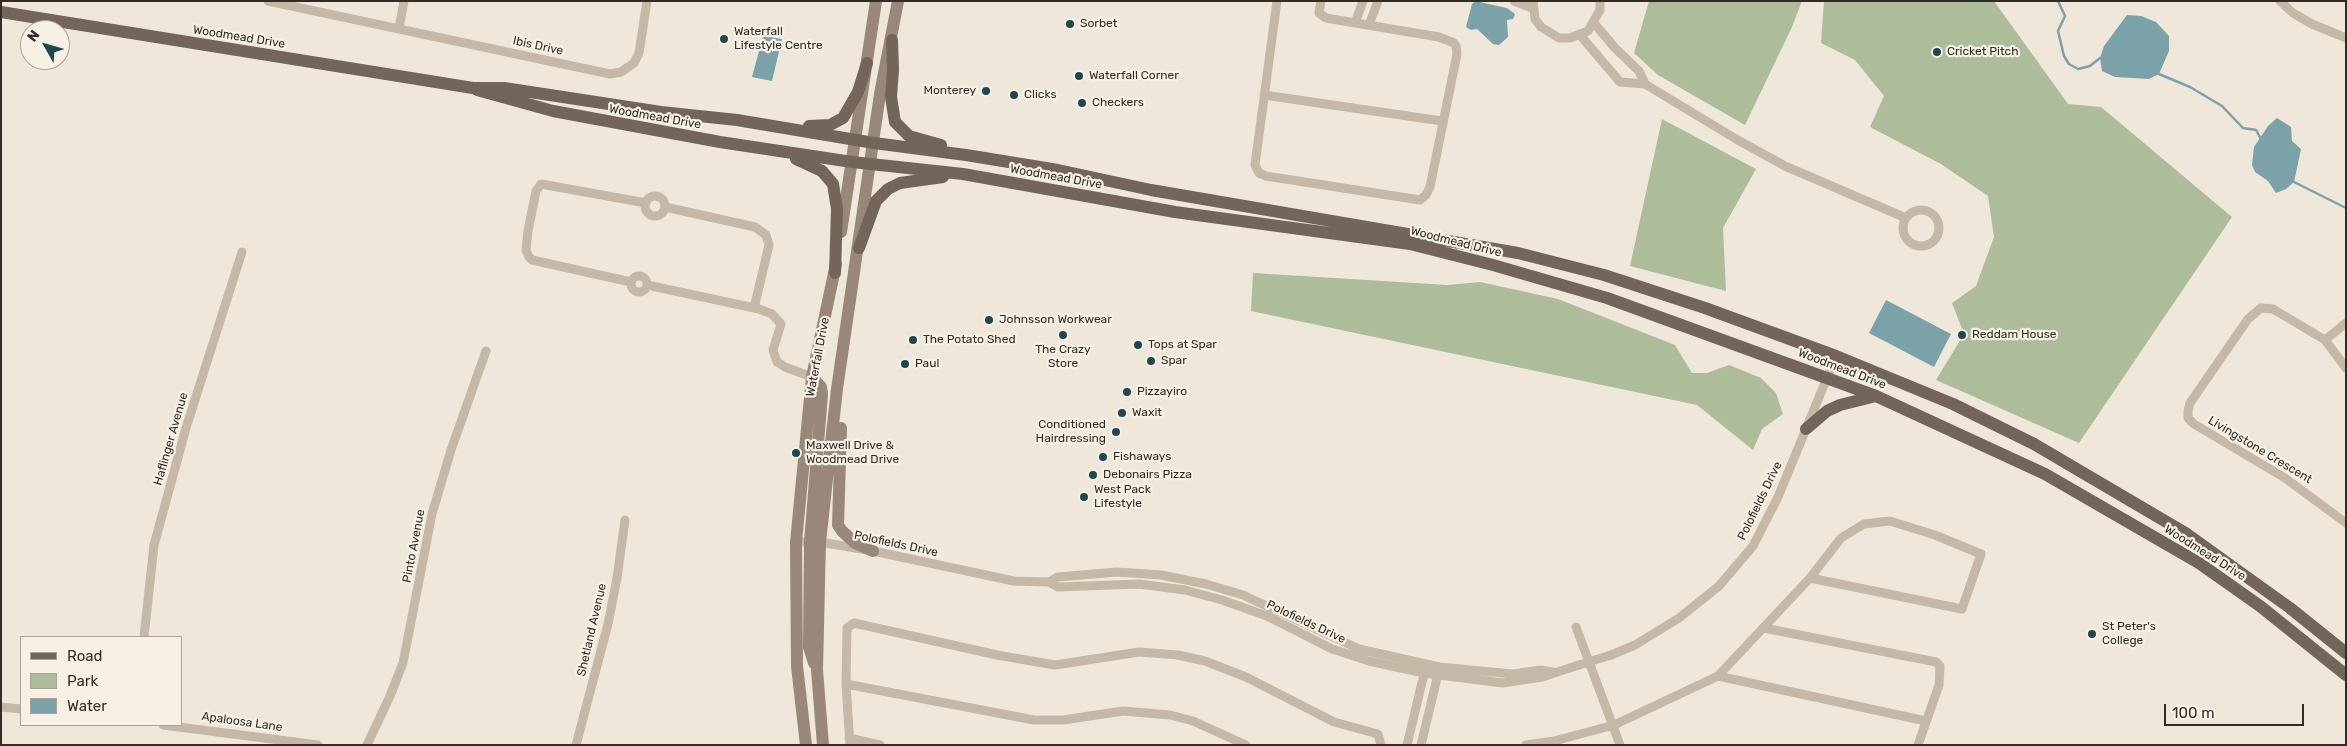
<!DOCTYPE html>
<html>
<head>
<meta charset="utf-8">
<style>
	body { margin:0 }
	#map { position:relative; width:2347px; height:746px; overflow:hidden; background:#efe7da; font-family:Rubik,sans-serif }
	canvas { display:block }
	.frame { position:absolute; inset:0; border:2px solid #322c27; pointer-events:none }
	.legend { position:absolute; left:20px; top:636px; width:162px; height:90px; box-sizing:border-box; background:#f7f1e5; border:1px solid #a8a299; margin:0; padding:6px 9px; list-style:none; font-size:15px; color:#322c27 }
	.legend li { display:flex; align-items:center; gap:10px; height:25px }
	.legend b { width:25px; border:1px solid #a8a299 }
	.north { position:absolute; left:20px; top:20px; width:50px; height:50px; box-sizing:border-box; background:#f7f1e5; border:1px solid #a8a299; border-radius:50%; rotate:308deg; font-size:14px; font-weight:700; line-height:20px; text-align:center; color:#322c27 }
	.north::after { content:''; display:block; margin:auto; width:18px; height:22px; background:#204750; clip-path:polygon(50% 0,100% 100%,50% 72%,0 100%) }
	.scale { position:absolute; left:2164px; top:704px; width:140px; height:22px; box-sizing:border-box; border:2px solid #322c27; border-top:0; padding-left:6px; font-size:15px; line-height:18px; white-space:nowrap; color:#322c27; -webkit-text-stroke:4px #f7f1e5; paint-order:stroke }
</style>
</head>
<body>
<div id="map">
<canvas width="2347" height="746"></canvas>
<div class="frame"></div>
<ul class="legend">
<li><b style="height:6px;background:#736559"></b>Road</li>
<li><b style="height:14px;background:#adbc9b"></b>Park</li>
<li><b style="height:14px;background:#7ba2a9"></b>Water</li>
</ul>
<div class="north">N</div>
<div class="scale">100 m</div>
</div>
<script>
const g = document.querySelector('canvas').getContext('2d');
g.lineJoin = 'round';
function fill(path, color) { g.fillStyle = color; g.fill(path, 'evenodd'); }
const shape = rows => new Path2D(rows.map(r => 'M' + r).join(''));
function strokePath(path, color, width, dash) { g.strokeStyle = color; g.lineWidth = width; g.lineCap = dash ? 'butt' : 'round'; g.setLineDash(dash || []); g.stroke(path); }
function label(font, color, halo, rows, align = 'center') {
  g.font = font + ' Rubik,sans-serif'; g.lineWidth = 4.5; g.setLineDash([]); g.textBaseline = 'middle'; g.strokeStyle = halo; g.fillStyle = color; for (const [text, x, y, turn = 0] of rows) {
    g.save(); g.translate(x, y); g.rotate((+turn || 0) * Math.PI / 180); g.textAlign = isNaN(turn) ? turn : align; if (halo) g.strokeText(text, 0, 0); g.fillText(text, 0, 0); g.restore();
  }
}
const green = shape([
	[1649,1,1802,1,1792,27,1745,125,1658,75,1634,53],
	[1824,1,1994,1,2068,104,2101,107,2232,217,2079,443,1936,380,1964,334,1952,303,1976,286,1994,237,1988,196,1941,164,1870,127,1884,96,1855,60,1821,43],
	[1662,119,1756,169,1723,228,1726,291,1630,266],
	[1253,273,1448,285,1480,282,1558,299,1675,345,1692,373,1707,373,1729,365,1761,378,1776,393,1783,414,1762,429,1753,450,1697,405,1251,311]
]);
const water = shape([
	[1475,1,1507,8,1515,14,1513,19,1507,20,1508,37,1499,45,1493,44,1477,29,1471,30,1466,27,1472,4],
	[2127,15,2141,16,2156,22,2169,36,2169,51,2159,74,2149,79,2115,77,2102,71,2100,58,2104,46],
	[763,36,782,39,772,81,752,77],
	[2277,118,2291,127,2292,141,2301,149,2294,182,2286,189,2276,193,2268,181,2255,172,2252,165,2254,147,2268,126],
	[1886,300,1951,334,1934,367,1869,333]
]);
const stream = shape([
	[2058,1,2065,16,2058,31,2064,56,2069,64,2078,69,2090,66,2100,58],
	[2159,74,2190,87,2222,106,2243,128,2256,130,2261,139],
	[2294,182,2346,208]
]);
const street = shape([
	[268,1,610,74,621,72,634,63,639,53,647,1],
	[1277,1,1255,165,1259,173,1266,176,1420,200,1426,195,1430,187,1457,54,1456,46,1454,43,1439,37,1326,18,1319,13,1321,1],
	[1514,1,1532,8],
	[1533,1,1535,19,1541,27,1559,38,1570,38,1588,31,1600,10,1600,1],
	[2280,1,2293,13,2312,24,2346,38],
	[1355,23,1363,1],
	[1594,23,1615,48,1639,71,1645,84],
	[1369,25,1378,1],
	[399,28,404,1],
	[1580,35,1620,82,1645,84,1736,139,1785,166,1906,218],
	[1264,95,1442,121],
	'645 206a10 10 0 1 1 20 0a10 10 0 1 1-20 0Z',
	[665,207,755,227,766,235,769,245,754,308],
	'1903 228a18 18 0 1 1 36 0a18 18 0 1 1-36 0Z',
	'631 284a8 8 0 1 1 16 0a8 8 0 1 1-16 0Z',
	[631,282,532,260,529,257,526,250,528,231,536,191,541,184,646,203],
	[647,285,759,309,772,314,781,324,773,350,777,362,785,367,812,377],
	[2325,340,2346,323],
	[2346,368,2325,340,2273,309,2261,308,2248,319,2190,403,2188,411,2188,418,2194,424,2285,478,2346,523],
	[796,542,820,542,873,551,1014,581,1049,582,1058,587,1139,584,1185,590,1222,600,1267,616,1332,649,1369,661,1424,673,1503,683,1542,677,1579,665],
	[1049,582,1058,577,1117,572,1161,575,1206,584,1243,595,1359,649,1439,667,1513,674,1541,670,1553,672],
	[1576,627,1620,745],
	[1764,628,1936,662,1940,666,1939,685,1918,745],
	[144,637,154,545,186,428,242,252],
	[1611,655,1635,645,1679,618,1719,586,1753,546,1778,497,1836,356],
	[1718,676,1810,578,1841,538,1864,524,1890,521,1935,535,1981,554,1962,609,1810,578],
	[846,684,1034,720,1063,720,1123,711,1170,715,1193,721,1246,745],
	[1,707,21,709],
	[163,725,318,745],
	[849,738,880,745],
	[367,745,390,696,403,663,432,514,451,450,486,351],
	[576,745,608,624,617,578,625,520],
	[850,745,846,684,847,628,854,623,997,655,1055,665,1139,652,1178,655,1205,661,1246,677,1334,722,1378,734,1381,745],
	[1407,745,1425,670],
	[1421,745,1439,670],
	[1526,745,1554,741,1614,725,1718,676,1926,721]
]);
const secondary = shape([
	[841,232,876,1],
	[812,377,821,387,822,394,810,542,809,647,814,663],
	[841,428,838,525,842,531,855,543,873,551],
	[806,745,797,666,796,542,812,377,836,264],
	[823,745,817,670,820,542,837,389,880,94,898,1]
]);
const primary = shape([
	[1,12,473,88,504,88,661,112,737,120,874,143,966,155,1058,170,1151,190,1518,253,1604,275,1705,308,1836,356,1953,404,2034,444,2187,534,2290,608,2346,653],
	[892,40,893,70,891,97,895,122,909,136,941,145],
	[477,90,553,111,720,142,852,162,963,174,1175,212,1410,244,1493,265,1607,298,1876,396,2045,474,2199,563,2260,606,2346,675],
	[809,126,830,125,843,118,858,92,867,63],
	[796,159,822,171,833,184,837,209,835,273],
	[859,248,876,201,888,189,900,183,943,177],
	[1806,429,1827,411,1840,405,1876,396]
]);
const streetBridge = shape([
	[1579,665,1611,655]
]);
const markers = [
	[1070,24,5,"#204750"],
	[724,39,5,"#204750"],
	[1937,52,5,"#204750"],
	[1079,76,5,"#204750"],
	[986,91,5,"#204750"],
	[1014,95,5,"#204750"],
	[1082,103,5,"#204750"],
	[989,320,5,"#204750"],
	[1063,335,5,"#204750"],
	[1962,335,5,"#204750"],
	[913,340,5,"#204750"],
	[1138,345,5,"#204750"],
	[1151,361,5,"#204750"],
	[905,364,5,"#204750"],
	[1127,392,5,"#204750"],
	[1122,413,5,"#204750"],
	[1116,432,5,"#204750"],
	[796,453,5,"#204750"],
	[1103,457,5,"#204750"],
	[1093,475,5,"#204750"],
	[1084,497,5,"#204750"],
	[2092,634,5,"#204750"]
];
const poiNames = [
	["Sorbet",1080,24],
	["Waterfall",734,32],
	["Lifestyle Centre",734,46],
	["Cricket Pitch",1947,52],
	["Waterfall Corner",1089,76],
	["Monterey",976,91,"right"],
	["Clicks",1024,95],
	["Checkers",1092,103],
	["Johnsson Workwear",999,320],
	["Reddam House",1972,335],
	["The Potato Shed",923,340],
	["Tops at Spar",1148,345],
	["The Crazy",1063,350,"center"],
	["Store",1063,364,"center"],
	["Spar",1161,361],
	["Paul",915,364],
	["Pizzayiro",1137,392],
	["Waxit",1132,413],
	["Conditioned",1106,425,"right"],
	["Hairdressing",1106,439,"right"],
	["Maxwell Drive &",806,446],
	["Woodmead Drive",806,460],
	["Fishaways",1113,457],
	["Debonairs Pizza",1103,475],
	["West Pack",1094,490],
	["Lifestyle",1094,504],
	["St Peter's",2102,627],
	["College",2102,641]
];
const streetNames = [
	["Woodmead Drive",239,37,9],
	["Ibis Drive",538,46,12],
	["Woodmead Drive",655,117,10],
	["Woodmead Drive",1056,177,10],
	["Woodmead Drive",1456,242,14],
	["Waterfall Drive",818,357,-79],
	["Woodmead Drive",1842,369,21],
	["Haflinger Avenue",171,439,-74],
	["Livingstone Crescent",2260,450,31],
	["Polofields Drive",1760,501,-64],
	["Polofields Drive",896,544,12],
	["Pinto Avenue",414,546,-79],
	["Woodmead Drive",2205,553,32],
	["Polofields Drive",1306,622,25],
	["Shetland Avenue",592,630,-77],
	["Apaloosa Lane",242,722,8]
];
fill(green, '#adbc9b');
fill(water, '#7ba2a9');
strokePath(stream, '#7ba2a9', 2.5);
strokePath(street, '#c5b8a7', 9);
strokePath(secondary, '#998879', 12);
strokePath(primary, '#736559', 12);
strokePath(streetBridge, '#c5b8a7', 9);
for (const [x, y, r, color] of markers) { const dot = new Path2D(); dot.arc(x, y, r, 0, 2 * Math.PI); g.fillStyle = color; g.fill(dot); strokePath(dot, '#f7f1e5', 2); }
label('12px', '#322c27', '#f7f1e5', poiNames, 'left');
label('12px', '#322c27', '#f7f1e5', streetNames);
</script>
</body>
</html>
